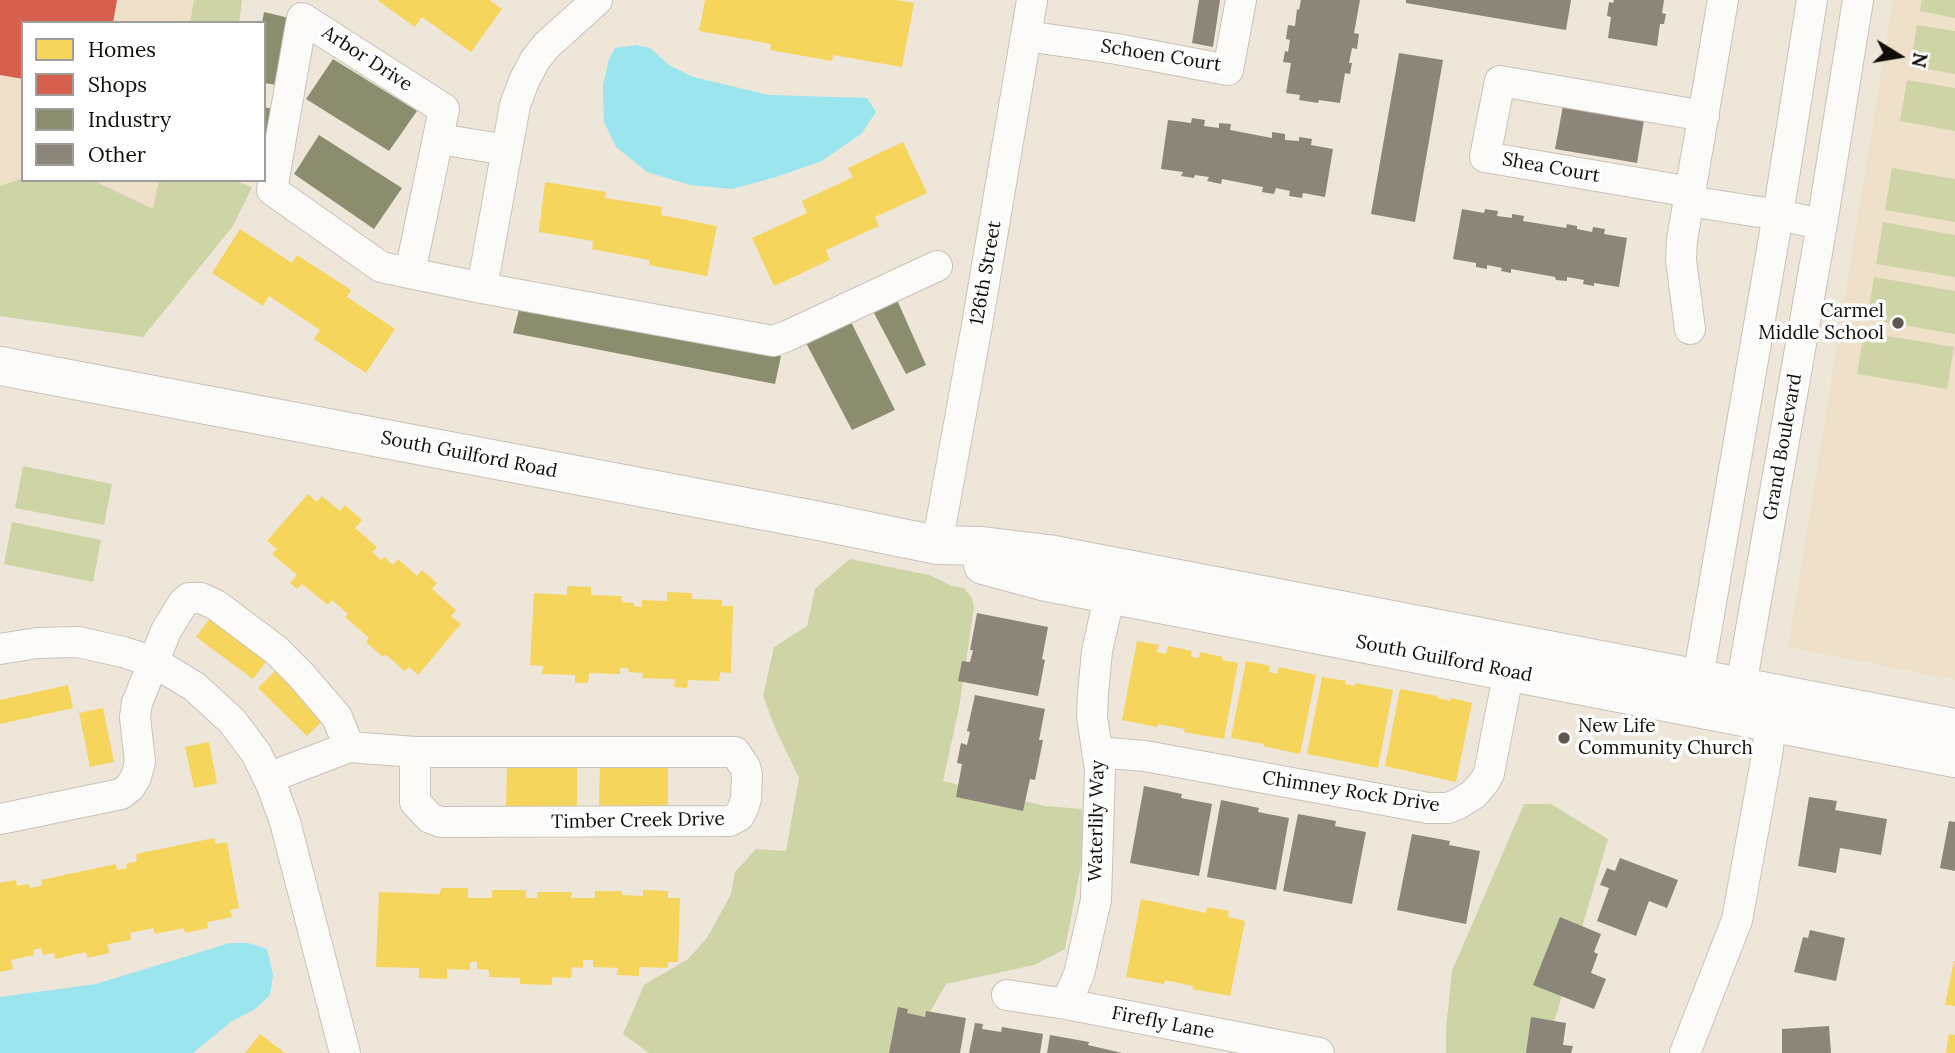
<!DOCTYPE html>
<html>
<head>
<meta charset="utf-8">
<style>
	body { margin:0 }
	#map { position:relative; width:1955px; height:1053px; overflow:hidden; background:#eee6d9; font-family:Lora,serif }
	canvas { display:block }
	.legend { position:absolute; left:21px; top:21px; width:245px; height:161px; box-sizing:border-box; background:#fff; border:2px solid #a09e9b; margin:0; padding:9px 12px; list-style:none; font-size:21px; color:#110c05 }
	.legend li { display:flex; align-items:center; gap:14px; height:35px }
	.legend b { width:35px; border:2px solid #a09e9b }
	.north { position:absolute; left:1864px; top:21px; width:70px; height:70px; -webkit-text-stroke:5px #fff; paint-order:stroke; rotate:101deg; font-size:19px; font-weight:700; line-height:28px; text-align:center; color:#110c05 }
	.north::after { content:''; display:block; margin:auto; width:24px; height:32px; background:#110c05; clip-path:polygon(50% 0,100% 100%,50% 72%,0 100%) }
</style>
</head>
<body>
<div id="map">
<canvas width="1955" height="1053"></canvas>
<ul class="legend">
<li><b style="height:19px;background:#f6d55c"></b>Homes</li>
<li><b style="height:19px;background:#d6604d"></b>Shops</li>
<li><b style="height:19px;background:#8c8c6e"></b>Industry</li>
<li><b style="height:19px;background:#8c8579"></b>Other</li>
</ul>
<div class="north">N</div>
</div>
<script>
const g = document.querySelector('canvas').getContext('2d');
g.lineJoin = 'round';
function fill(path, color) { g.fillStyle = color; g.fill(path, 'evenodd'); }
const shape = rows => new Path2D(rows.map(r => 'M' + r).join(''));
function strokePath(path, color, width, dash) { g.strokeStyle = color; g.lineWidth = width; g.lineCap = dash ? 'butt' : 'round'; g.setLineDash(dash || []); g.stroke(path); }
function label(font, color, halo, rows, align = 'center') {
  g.font = font + ' Lora,serif'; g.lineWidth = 7; g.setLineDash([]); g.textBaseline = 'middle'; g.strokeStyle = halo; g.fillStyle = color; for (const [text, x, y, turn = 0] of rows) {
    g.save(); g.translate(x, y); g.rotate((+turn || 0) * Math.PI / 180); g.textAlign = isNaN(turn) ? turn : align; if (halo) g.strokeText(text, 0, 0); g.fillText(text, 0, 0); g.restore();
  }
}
const built = shape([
	[0,0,214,0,208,23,23,23,23,180,172,180,139,325,0,310],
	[1893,0,1955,0,1955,680,1788,647]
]);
const green = shape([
	[194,0,242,0,239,23,190,23],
	[1922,0,1955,0,1955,18,1920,11],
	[1917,25,1955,31,1955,74,1910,66],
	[1907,80,1955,88,1955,131,1900,121],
	[1892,168,1955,179,1955,222,1885,210],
	[23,178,23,180,92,180,153,209,159,180,233,180,252,187,233,226,143,337,0,316,0,186],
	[1883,222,1955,235,1955,277,1876,264],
	[1874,277,1955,291,1955,334,1867,319],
	[1864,332,1954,347,1947,389,1857,374],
	[23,466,112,484,104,525,15,508],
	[12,522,101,540,93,582,4,564],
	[850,559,929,575,952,586,964,588,972,598,974,608,959,708,943,781,1045,806,1082,809,1083,855,1065,949,1034,965,946,984,907,1053,649,1053,623,1034,644,985,688,959,707,938,731,894,735,872,756,849,786,851,799,778,775,728,763,696,774,647,807,626,815,589],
	[1524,804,1551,804,1608,839,1545,1053,1446,1053,1446,1028,1452,971]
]);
const water = shape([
	[636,45,650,48,669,65,693,77,769,95,867,98,876,112,862,133,822,161,776,177,732,189,690,185,647,172,616,147,604,122,603,86,609,59,615,48],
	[230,943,248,943,267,949,273,975,270,995,254,1010,232,1021,193,1053,0,1053,0,997,96,984]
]);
const homes = shape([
	[377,0,489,0,502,9,471,52,422,17,415,27],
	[705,0,896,0,914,3,902,67,833,55,832,61,770,50,771,44,699,31],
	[903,142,927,193,875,217,879,226,826,250,830,260,774,286,752,238,807,213,802,201,853,177,848,168],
	[545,182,606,192,605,198,662,207,661,215,717,226,707,276,649,265,649,260,592,249,593,241,539,232],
	[240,229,292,263,297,255,351,290,347,297,395,329,366,373,314,339,320,330,269,296,263,306,212,273],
	[308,494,317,502,322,496,340,511,345,505,362,520,355,528,377,547,372,552,381,560,384,557,393,565,398,559,417,576,422,570,437,583,432,589,456,610,451,616,461,624,418,675,409,667,405,671,385,654,383,657,366,642,369,638,345,617,348,614,332,600,328,605,302,584,297,589,290,583,297,575,272,554,277,549,267,541],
	[567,586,591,587,591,595,622,596,621,602,634,603,634,606,642,607,642,600,667,601,667,592,692,593,692,599,722,600,722,606,733,606,731,673,720,672,719,681,688,680,687,688,674,687,675,679,642,678,643,673,629,672,628,668,620,668,620,674,589,673,588,683,575,683,575,675,542,674,543,666,530,665,534,593,567,595],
	[211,617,268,659,253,679,196,637],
	[1137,641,1159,645,1157,652,1166,654,1168,646,1192,651,1191,657,1199,658,1200,652,1223,657,1222,660,1238,663,1224,739,1184,732,1185,729,1158,724,1157,727,1122,720],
	[1246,661,1270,666,1269,672,1277,674,1279,667,1316,675,1300,754,1263,746,1264,744,1231,738],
	[277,669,325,718,307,736,258,688],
	[1322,677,1346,681,1345,684,1355,686,1355,683,1393,690,1378,768,1307,754],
	[68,685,73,708,0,724,0,700],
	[1400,689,1437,696,1437,698,1450,701,1451,698,1472,703,1456,782,1385,766],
	[103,708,114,762,90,767,79,713],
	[209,742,217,783,194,788,185,747],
	[507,762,577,763,577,811,506,810],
	[600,762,668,763,668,812,599,811],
	[214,838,216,844,227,842,239,908,230,910,232,917,207,922,208,928,185,933,184,928,155,934,153,928,130,933,131,940,108,944,109,953,87,958,86,952,55,959,54,953,43,955,41,948,33,950,34,955,11,960,13,969,0,972,0,883,16,880,17,886,29,884,30,888,42,886,41,880,116,864,117,870,127,868,126,864,137,861,136,854],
	[442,888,468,888,468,898,492,898,492,890,526,890,526,898,537,898,537,892,572,892,571,898,595,898,595,891,622,891,622,895,643,896,643,890,668,891,668,898,680,898,678,962,668,962,668,968,639,967,639,976,617,975,618,968,593,967,593,960,583,960,583,968,572,967,571,978,552,977,552,985,520,984,520,978,489,977,489,970,477,969,477,962,470,962,470,970,447,969,447,979,419,978,419,968,376,967,379,892,439,894],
	[1141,899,1206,913,1207,907,1229,911,1228,917,1245,921,1230,996,1192,989,1193,986,1165,980,1164,984,1126,977],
	[1954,961,1955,961,1955,1006,1945,1005],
	[260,1034,285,1053,245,1053],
	[1949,1034,1955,1035,1955,1053,1946,1053]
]);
const shops = shape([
	[0,0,117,0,113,23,23,23,23,79,0,75]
]);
const industry = shape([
	[264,12,289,18,277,85,264,83,264,23,262,23],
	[333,59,417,111,389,151,306,99],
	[264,107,273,109,264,151],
	[319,135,402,188,374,229,294,174],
	[897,300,926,365,906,374,873,311],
	[520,306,781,356,775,384,513,333],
	[851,322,895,410,852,430,806,343]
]);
const building = shape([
	[1199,0,1220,0,1213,47,1192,43],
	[1301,0,1360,0,1354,33,1359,34,1357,49,1352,48,1349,63,1352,63,1350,74,1345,73,1340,103,1319,100,1318,103,1299,100,1300,95,1286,93,1291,63,1283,62,1285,51,1288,52,1290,40,1286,39,1288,25,1295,26,1297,9,1299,10],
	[1406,0,1571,0,1566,30,1406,3],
	[1614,0,1664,0,1662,13,1666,14,1664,24,1660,24,1657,46,1608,38,1611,17,1607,16,1609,2,1613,3],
	[1399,53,1443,60,1415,222,1371,214],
	[1563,106,1644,120,1637,163,1555,149],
	[1192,118,1205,120,1204,126,1219,128,1219,123,1231,124,1230,130,1272,138,1272,132,1285,134,1285,140,1299,141,1299,137,1312,139,1311,145,1333,149,1325,197,1303,193,1302,198,1289,196,1290,191,1276,188,1274,194,1262,192,1263,187,1222,179,1221,184,1207,181,1209,177,1195,175,1194,178,1181,176,1183,172,1161,169,1168,120,1191,123],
	[1462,209,1484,213,1485,209,1498,211,1497,216,1512,218,1512,214,1524,216,1523,221,1566,228,1567,224,1577,226,1577,229,1592,232,1593,227,1605,229,1604,234,1627,238,1619,287,1594,283,1594,286,1583,284,1584,280,1567,277,1567,281,1556,280,1555,277,1511,269,1511,273,1501,271,1502,268,1487,265,1487,269,1476,267,1476,263,1453,259],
	[977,613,1048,627,1042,659,1045,660,1038,696,958,681,962,661,970,662,973,650,970,650],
	[975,695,1045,709,1039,740,1043,740,1035,780,1030,779,1023,811,956,797,962,764,957,763,961,743,967,745,970,732,967,731],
	[1144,786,1182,794,1181,798,1212,804,1199,876,1130,863],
	[1809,797,1837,801,1835,810,1887,819,1881,855,1840,848,1836,873,1798,866],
	[1221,800,1259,808,1258,812,1289,818,1276,890,1207,877],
	[1298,814,1336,821,1335,826,1366,832,1352,904,1283,891],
	[1949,821,1955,822,1955,871,1940,868],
	[1412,834,1450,841,1449,845,1480,851,1466,924,1397,910],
	[1620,858,1678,880,1667,908,1649,901,1636,936,1597,921,1609,888,1600,885,1607,868,1615,871],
	[1560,917,1601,934,1594,952,1598,954,1591,973,1606,979,1594,1009,1533,985],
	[1810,930,1845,938,1836,981,1794,972,1803,937,1808,938],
	[898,1007,908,1009,907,1013,925,1017,926,1011,966,1018,960,1053,889,1053],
	[1531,1017,1566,1023,1563,1045,1573,1046,1571,1053,1526,1053],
	[975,1023,983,1024,982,1029,1001,1032,1002,1027,1043,1034,1040,1053,969,1053],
	[1829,1026,1831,1053,1782,1053,1782,1029],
	[1050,1035,1089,1042,1088,1045,1122,1053,1047,1053]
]);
const street = shape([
	[1026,36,1117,49,1228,70,1241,0],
	[439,139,507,150],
	[1691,192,1485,157,1500,81,1704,116],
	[1689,201,1778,215,1822,224],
	[410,273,444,109,302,18,272,190,381,267,482,288,773,341,787,336,937,266],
	[482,288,515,105,524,81,535,60,547,45,597,0],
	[1690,329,1681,260,1682,240,1723,0],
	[937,545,977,325,1032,0],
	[0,649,37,643,78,642,123,652,154,662,195,687,232,721,256,753,272,786,285,822,345,1053],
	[1698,678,1778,215,1812,0],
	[1741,686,1822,224,1858,0],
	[415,752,735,752,745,767,747,775,746,799,743,808,739,816,730,821,441,822,430,818,415,802,415,752],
	[1097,752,1145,756,1428,808,1448,808,1458,804,1474,794,1485,781,1489,773,1509,671],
	[268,778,349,747,415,752],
	[0,819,121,794,130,787,136,777,140,762,135,717,137,703,166,631,183,603,189,598,201,598,216,605,276,650,301,675,337,717,349,747],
	[1007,995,1066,1004,1319,1053],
	[1066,1004,1079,974,1096,900,1100,769,1092,717,1093,694,1097,651,1110,594],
	[1685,1053,1737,920,1767,755,1771,722]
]);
const secondary = shape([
	[0,366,819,521,937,545,982,546,1048,554,1955,728],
	[983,565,1042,581,1955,758]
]);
const markers = [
	[1898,323,7,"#5e584f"],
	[1564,738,7,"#5e584f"]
];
const streetNames = [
	["Schoen Court",1161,56,9],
	["Arbor Drive",367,59,33],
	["Shea Court",1551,168,10],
	["126th Street",986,273,-80],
	["Grand Boulevard",1783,447,-80],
	["South Guilford Road",469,455,11],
	["South Guilford Road",1444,659,11],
	["Chimney Rock Drive",1351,792,9],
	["Timber Creek Drive",638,821,-1],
	["Waterlily Way",1097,821,-89],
	["Firefly Lane",1163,1023,11]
];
const poiNames = [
	["Carmel",1884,312],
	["Middle School",1884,334],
	["New Life",1578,727,"left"],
	["Community Church",1578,749,"left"]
];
fill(built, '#efe0ca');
fill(green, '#cfd4a6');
fill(water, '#9be5ee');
fill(homes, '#f6d55c');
fill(shops, '#d6604d');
fill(industry, '#8c8c6e');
fill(building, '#8c8579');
strokePath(street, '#c9c2b9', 32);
strokePath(secondary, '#c9c2b9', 40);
strokePath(street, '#fcfbf9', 30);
strokePath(secondary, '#fcfbf9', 38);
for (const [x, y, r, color] of markers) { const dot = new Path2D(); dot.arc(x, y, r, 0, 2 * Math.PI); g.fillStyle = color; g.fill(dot); strokePath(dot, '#fff', 2.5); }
label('19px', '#110c05', '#fff', streetNames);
label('19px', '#110c05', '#fff', poiNames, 'right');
</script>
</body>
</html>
